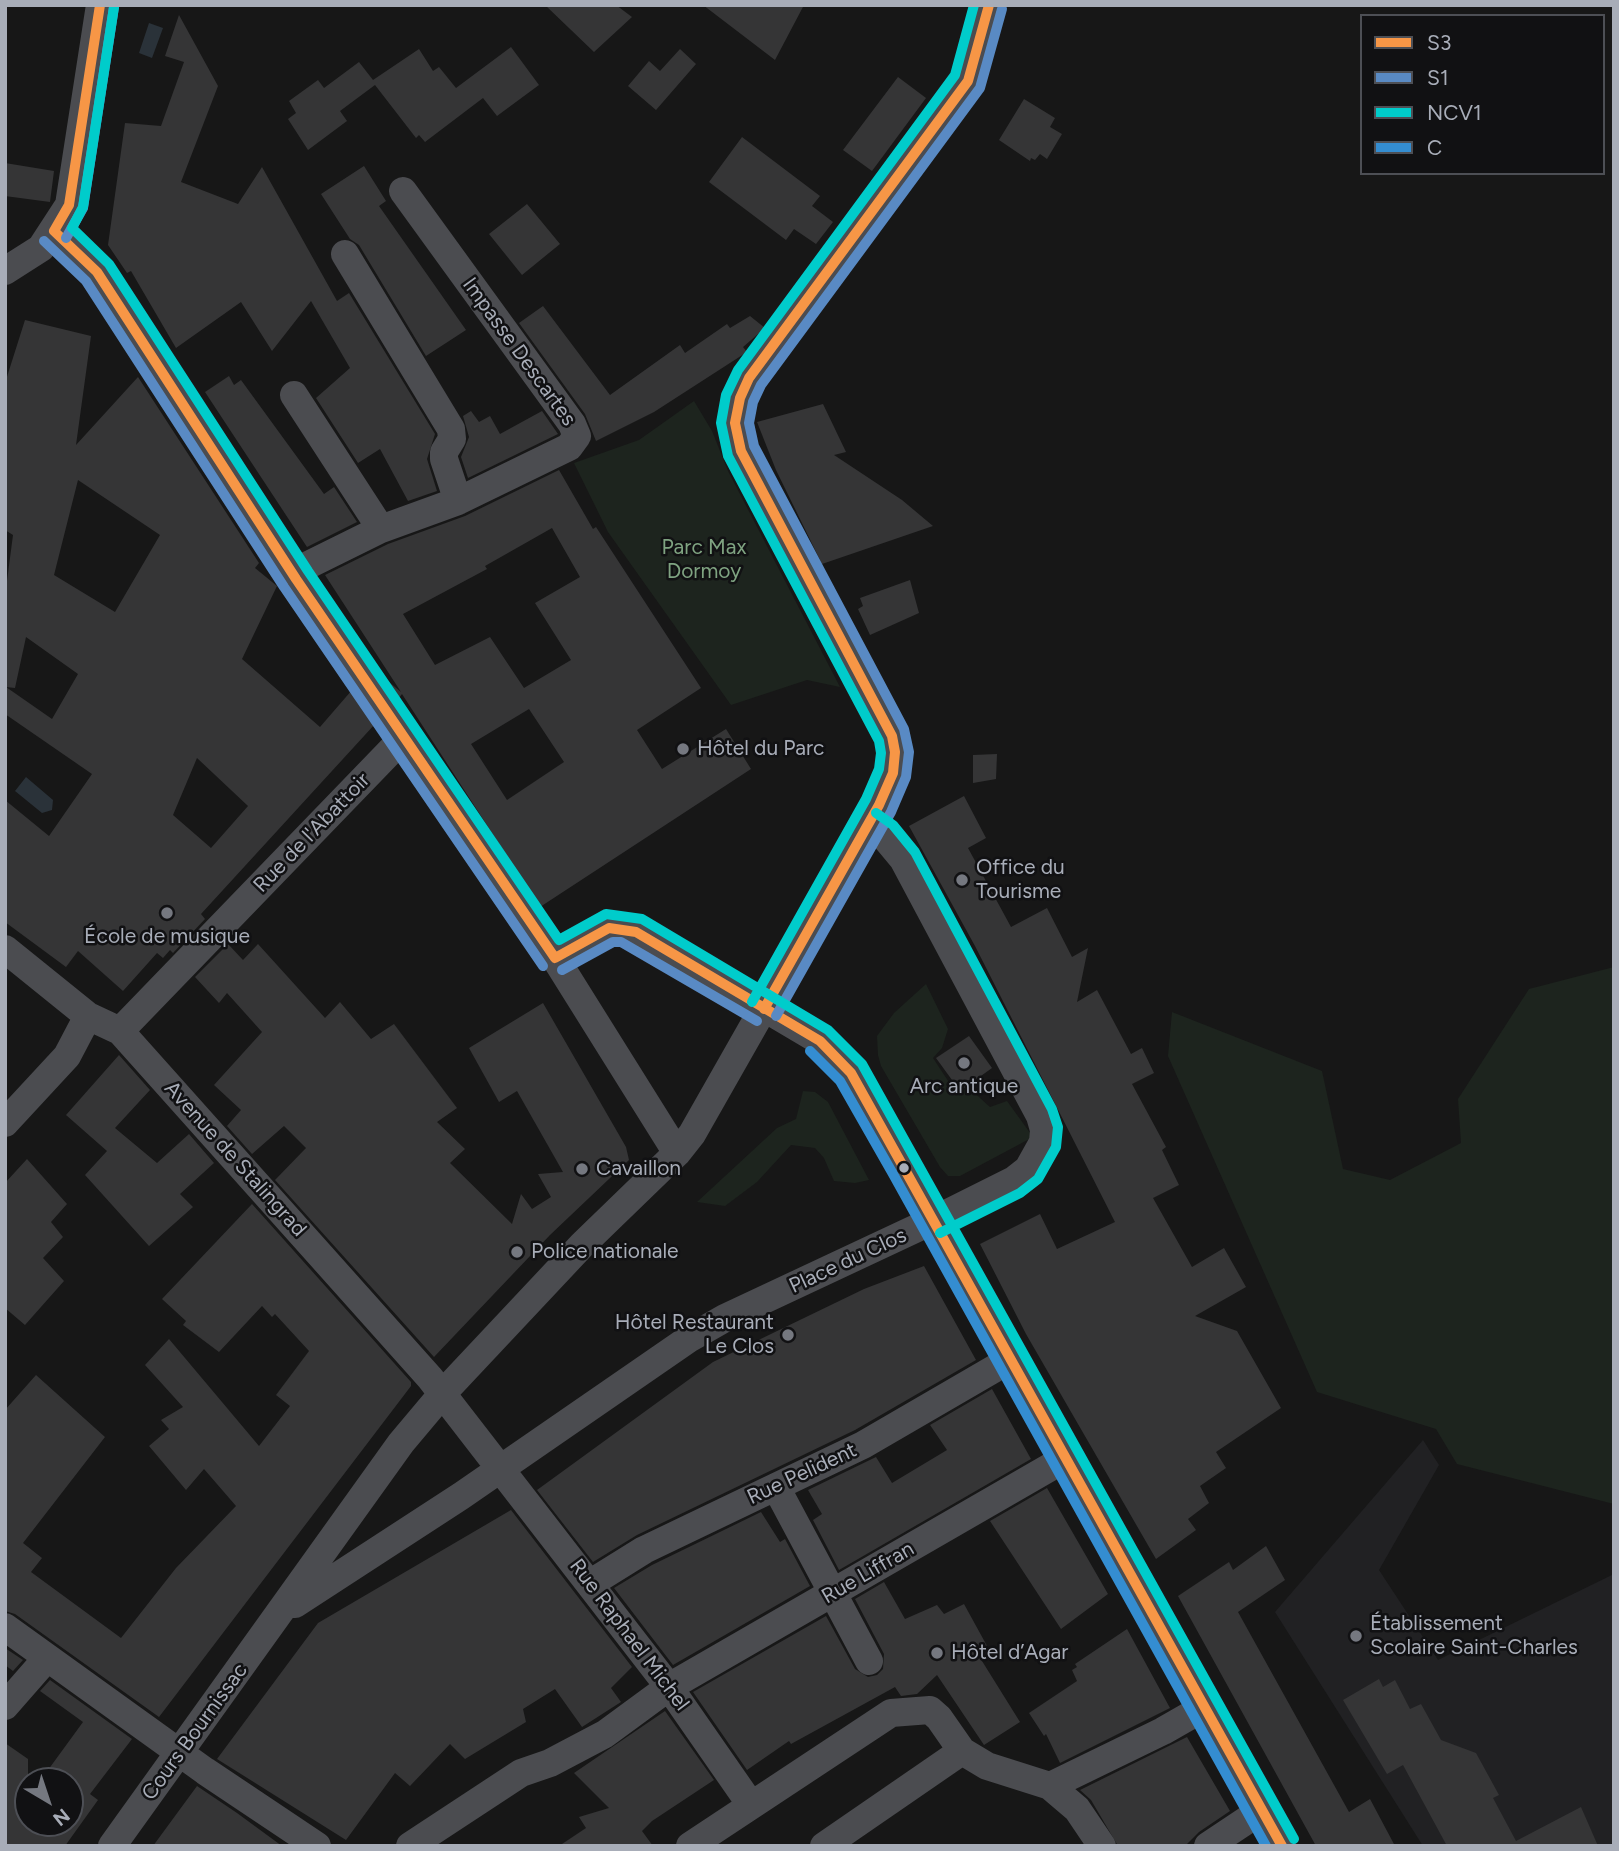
<!DOCTYPE html>
<html>
<head>
<meta charset="utf-8">
<style>
	body { margin:0 }
	#map { position:relative; width:1619px; height:1851px; overflow:hidden; background:#171717; font-family:Figtree,sans-serif }
	canvas { display:block }
	.frame { position:absolute; inset:0; border:7px solid #a8adb8; pointer-events:none }
	.legend { position:absolute; left:1360px; top:14px; width:245px; height:161px; box-sizing:border-box; background:#111113; border:2px solid #4d4f55; margin:0; padding:9px 12px; list-style:none; font-size:21px; color:#a8adb8 }
	.legend li { display:flex; align-items:center; gap:14px; height:35px }
	.legend b { width:35px; border:2px solid #4d4f55 }
	.north { position:absolute; left:14px; top:1767px; width:70px; height:70px; box-sizing:border-box; background:#111113; border:2px solid #4d4f55; border-radius:50%; rotate:141deg; font-size:19px; font-weight:700; line-height:28px; text-align:center; color:#a8adb8 }
	.north::after { content:''; display:block; margin:auto; width:24px; height:32px; background:#757880; clip-path:polygon(50% 0,100% 100%,50% 72%,0 100%) }
</style>
</head>
<body>
<div id="map">
<canvas width="1619" height="1851"></canvas>
<div class="frame"></div>
<ul class="legend">
<li><b style="height:9px;background:#f79646"></b>S3</li>
<li><b style="height:9px;background:#598ac4"></b>S1</li>
<li><b style="height:9px;background:#00cccb"></b>NCV1</li>
<li><b style="height:9px;background:#348dd1"></b>C</li>
</ul>
<div class="north">N</div>
</div>
<script>
const g = document.querySelector('canvas').getContext('2d');
g.lineJoin = 'round';
function fill(path, color) { g.fillStyle = color; g.fill(path, 'evenodd'); }
const shape = rows => new Path2D(rows.map(r => 'M' + r).join(''));
function strokePath(path, color, width, dash) { g.strokeStyle = color; g.lineWidth = width; g.lineCap = dash ? 'butt' : 'round'; g.setLineDash(dash || []); g.stroke(path); }
function label(font, color, halo, rows, align = 'center') {
  g.font = font + ' Figtree,sans-serif'; g.lineWidth = 5; g.setLineDash([]); g.textBaseline = 'middle'; g.strokeStyle = halo; g.fillStyle = color; for (const [text, x, y, turn = 0] of rows) {
    g.save(); g.translate(x, y); g.rotate((+turn || 0) * Math.PI / 180); g.textAlign = isNaN(turn) ? turn : align; if (halo) g.strokeText(text, 0, 0); g.fillText(text, 0, 0); g.restore();
  }
}
const built = shape([
	[1423,1440,1439,1465,1379,1570,1438,1660,1614,1574,1614,1846,1423,1846,1275,1612]
]);
const green = shape([
	[694,401,712,431,728,471,840,687,807,680,731,705,608,532,574,463,639,440],
	[1614,967,1614,1504,1457,1464,1436,1429,1317,1392,1168,1056,1172,1012,1322,1071,1343,1169,1390,1180,1461,1143,1458,1099,1529,989],
	[926,984,948,1029,942,1048,933,1058,956,1093,969,1088,990,1107,1007,1101,1033,1137,960,1176,948,1176,940,1167,881,1066,878,1055,877,1036,894,1013],
	[803,1091,815,1092,828,1102,869,1180,855,1183,834,1181,824,1158,815,1148,791,1145,757,1182,725,1206,697,1202,777,1128,796,1119]
]);
const water = shape([
	[149,23,163,28,152,58,139,53],
	[26,777,53,800,52,810,42,813,15,791]
]);
const building = shape([
	[545,5,616,5,632,17,594,52],
	[703,5,804,5,775,60],
	[179,15,218,86,181,182,238,204,262,167,337,301,349,293,435,434,427,459,437,491,408,501,380,449,358,463,316,398,350,368,311,301,272,351,241,302,176,348,131,271,127,273,108,245,125,123,161,126,184,62,165,56],
	[511,47,539,85,497,116,483,98,425,142,419,135,416,138,375,85,340,111,347,121,308,150,288,119,296,113,289,101,318,80,324,88,359,62,373,80,419,49,433,71,439,67,456,88],
	[680,49,696,64,656,110,628,86,649,61,660,71],
	[898,77,926,98,872,171,843,150],
	[1024,99,1055,118,1050,127,1062,134,1047,159,1040,154,1035,160,1031,158,1030,161,999,140],
	[742,137,820,196,812,206,833,222,816,244,794,229,786,240,709,182],
	[5,163,54,171,50,202,5,196],
	[364,166,386,201,379,206,466,330,426,356,359,245,350,239,321,194],
	[527,204,560,244,522,275,489,234],
	[543,306,610,395,680,345,685,353,727,324,730,328,750,316,765,328,743,347,747,352,654,412,596,441,585,414,519,323],
	[25,320,91,336,76,445,138,377,259,563,255,568,277,586,242,659,320,727,352,690,375,724,201,914,205,919,173,953,170,950,163,958,157,953,123,991,78,951,66,967,5,922,5,800,49,836,92,774,5,714,5,596,13,535,5,530,5,383],
	[78,480,160,535,115,612,54,575],
	[26,637,78,674,52,719,6,687,15,688],
	[197,758,248,806,211,848,173,815],
	[229,376,234,385,241,380,324,494,334,487,357,522,307,547,205,392],
	[823,404,846,452,834,455,902,500,933,526,822,564,776,470,757,422],
	[471,411,479,422,490,416,500,434,542,411,558,434,468,478,461,457,469,437,463,416],
	[559,470,593,529,596,527,701,688,637,730,662,769,726,729,751,769,540,907,402,694,398,699,383,677,401,692,325,575,388,544,465,516],
	[552,528,580,577,535,603,571,660,524,688,490,637,435,665,403,614,487,569,485,566],
	[529,709,564,762,507,800,471,744],
	[910,580,919,613,870,635,858,609,863,606,860,598],
	[997,754,996,779,973,783,973,755],
	[964,796,986,838,968,848,1011,927,1047,908,1072,957,1088,948,1077,1002,1097,990,1131,1054,1142,1048,1154,1073,1132,1084,1166,1147,1162,1150,1179,1185,1153,1198,1192,1267,1224,1248,1246,1287,1195,1316,1237,1331,1281,1408,1216,1452,1226,1468,1200,1486,1209,1503,1188,1519,1196,1530,1156,1559,1026,1334,980,1244,1040,1214,1057,1249,1115,1222,975,946,909,826],
	[228,944,243,960,258,944,325,1018,340,1002,371,1039,394,1024,457,1108,437,1122,465,1149,450,1163,512,1224,521,1194,532,1209,551,1197,538,1174,563,1172,517,1091,499,1102,469,1048,543,1003,626,1147,629,1160,550,1235,434,1357,275,1180,306,1148,284,1126,252,1154,227,1126,241,1110,214,1085,262,1032,227,993,219,1003,195,977],
	[969,1036,992,1068,960,1091,936,1058],
	[119,1055,150,1090,115,1128,157,1163,189,1134,214,1163,180,1194,193,1207,149,1246,85,1175,107,1151,66,1115],
	[27,1159,67,1204,51,1222,63,1237,43,1258,64,1281,25,1325,5,1308,5,1183],
	[252,1204,411,1382,411,1386,159,1717,15,1614,5,1611,5,1410,36,1375,105,1437,23,1543,42,1558,31,1572,121,1638,176,1568,236,1506,204,1469,186,1490,149,1446,169,1429,161,1420,183,1407,145,1365,169,1339,259,1446,290,1406,276,1395,309,1351,275,1314,272,1317,262,1306,219,1352,183,1325,186,1321,162,1299],
	[924,1266,976,1360,855,1430,637,1535,593,1562,537,1490,713,1362,864,1289],
	[992,1389,1031,1459,839,1570,813,1520,822,1514,808,1490,876,1457,892,1483,947,1450,930,1425],
	[1047,1488,1108,1594,1061,1629,990,1521],
	[511,1510,632,1667,611,1688,621,1702,582,1727,555,1689,523,1709,526,1722,465,1759,450,1744,410,1786,395,1773,346,1840,217,1759,318,1623],
	[761,1512,780,1542,785,1539,810,1586,673,1665,614,1588,652,1565],
	[1266,1546,1285,1580,1238,1612,1349,1812,1370,1799,1395,1846,1316,1846,1178,1596,1229,1562,1233,1570],
	[884,1582,905,1619,937,1605,944,1614,964,1604,992,1655,982,1661,1020,1722,984,1745,937,1675,917,1694,901,1696,895,1687,791,1744,789,1741,747,1770,693,1692,826,1616,855,1669,868,1677,877,1675,883,1669,884,1654,855,1599],
	[1127,1629,1170,1708,1060,1763,1046,1734,1044,1736,1029,1713,1077,1681,1072,1670,1077,1667,1075,1664],
	[5,1648,23,1660,13,1671,5,1665],
	[1379,1679,1383,1687,1395,1680,1410,1709,1421,1704,1441,1740,1476,1753,1499,1795,1493,1798,1516,1841,1581,1807,1598,1846,1447,1846,1403,1765,1387,1774,1343,1700],
	[50,1680,132,1739,90,1794,98,1800,65,1846,5,1846,5,1743,28,1759,28,1823,70,1823,70,1781,40,1781,83,1722,40,1691],
	[665,1711,714,1780,652,1821,642,1831,653,1846,559,1846,586,1828,579,1817,609,1808,574,1773],
	[1187,1737,1230,1811,1199,1832,1185,1846,1118,1846,1091,1800,1080,1790],
	[197,1786,237,1813,282,1846,153,1846]
]);
const street = shape([
	[54,231,97,272,296,579,555,958,677,1153],
	[345,254,451,429,452,439,444,452,444,459,458,501],
	[5,271,41,248,69,205,100,5],
	[294,395,381,529],
	[292,573,381,529,458,501,569,447,577,436,572,424,403,191],
	[5,949,88,1016,120,1031,430,1378,669,1687,751,1805],
	[555,958,609,928,636,932,820,1041,851,1073,1282,1846],
	[120,1031,405,736],
	[5,1123,67,1056,88,1016],
	[776,1487,869,1661],
	[591,1583,644,1550,863,1445,1011,1359],
	[295,1604,461,1496,690,1338,725,1318,934,1220,1014,1180,1028,1169,1043,1142,1044,1130,1040,1116,903,859,883,835,868,824],
	[5,1627,205,1771,317,1846],
	[5,1706,47,1658],
	[962,1751,987,1766,1050,1786,1077,1809,1102,1846],
	[1050,1786,1163,1731,1205,1707],
	[112,1846,401,1443,443,1393,582,1245,677,1153,692,1134,879,805,893,773,895,752,892,736,741,451,735,423,740,398,749,378,968,81,989,5],
	[410,1846,521,1773,550,1763,605,1734,669,1687,1066,1458],
	[690,1846,891,1713,930,1710,939,1718,962,1751,824,1846],
	[1208,1846,1262,1810]
]);
const bus1 = shape([
	[100,5,69,205,54,231,97,272,296,579,555,958,609,928,636,932,820,1041,851,1073,1282,1846],
	[764,1009,879,805,893,773,895,752,892,736,741,451,735,423,740,398,749,378,968,81,989,5]
]);
const bus2 = shape([
	[66,238,83,208,114,7],
	[44,241,86,281,284,587,543,966],
	[562,970,613,942,621,942,757,1021],
	[776,1016,891,812,906,777,909,752,904,729,754,446,749,423,753,402,761,385,980,88,1002,9]
]);
const bus3 = shape([
	[114,7,83,207,72,228,109,264,308,571,559,940,606,914,642,919,828,1030,862,1064,1294,1839],
	[876,813,893,825,915,852,1052,1109,1058,1127,1056,1147,1038,1179,1020,1193,940,1233],
	[752,1002,866,799,879,769,881,753,879,741,728,456,721,423,726,395,738,370,955,75,974,5]
]);
const bus4 = shape([
	[810,1051,840,1081,893,1174,1266,1846]
]);
const markers = [
	[683,749,7,"#757880"],
	[962,880,7,"#757880"],
	[167,913,7,"#757880"],
	[964,1063,7,"#757880"],
	[904,1168,6,"#a8adb8"],
	[582,1169,7,"#757880"],
	[517,1252,7,"#757880"],
	[788,1335,7,"#757880"],
	[1356,1636,7,"#757880"],
	[937,1653,7,"#757880"]
];
const streetNames = [
	["Impasse Descartes",519,352,54],
	["Rue de l'Abattoir",312,833,-46],
	["Avenue de Stalingrad",235,1159,48],
	["Place du Clos",848,1261,-25],
	["Rue Pelident",802,1474,-25],
	["Rue Liffran",868,1573,-30],
	["Rue Raphael Michel",629,1635,53],
	["Cours Bournissac",195,1732,-54]
];
const parkNames = [
	["Parc Max",704,548],
	["Dormoy",704,572]
];
const poiNames = [
	["Hôtel du Parc",697,749],
	["Office du",976,868],
	["Tourisme",976,892],
	["École de musique",167,937,"center"],
	["Arc antique",964,1087,"center"],
	["Cavaillon",596,1169],
	["Police nationale",531,1252],
	["Hôtel Restaurant",774,1323,"right"],
	["Le Clos",774,1347,"right"],
	["Établissement",1370,1624],
	["Scolaire Saint-Charles",1370,1648],
	["Hôtel d’Agar",951,1653]
];
fill(built, '#212123');
fill(green, '#1d241e');
fill(water, '#2a3239');
fill(building, '#353536');
strokePath(street, '#4b4c50', 28);
strokePath(bus1, '#f79646', 10);
strokePath(bus2, '#598ac4', 10);
strokePath(bus3, '#00cccb', 10);
strokePath(bus4, '#348dd1', 10);
for (const [x, y, r, color] of markers) { const dot = new Path2D(); dot.arc(x, y, r, 0, 2 * Math.PI); g.fillStyle = color; g.fill(dot); strokePath(dot, '#111113', 2.5); }
label('21px', '#a8adb8', '#111113', streetNames);
label('21px', '#7fa381', '#111113', parkNames);
label('21px', '#a8adb8', '#111113', poiNames, 'left');
</script>
</body>
</html>
